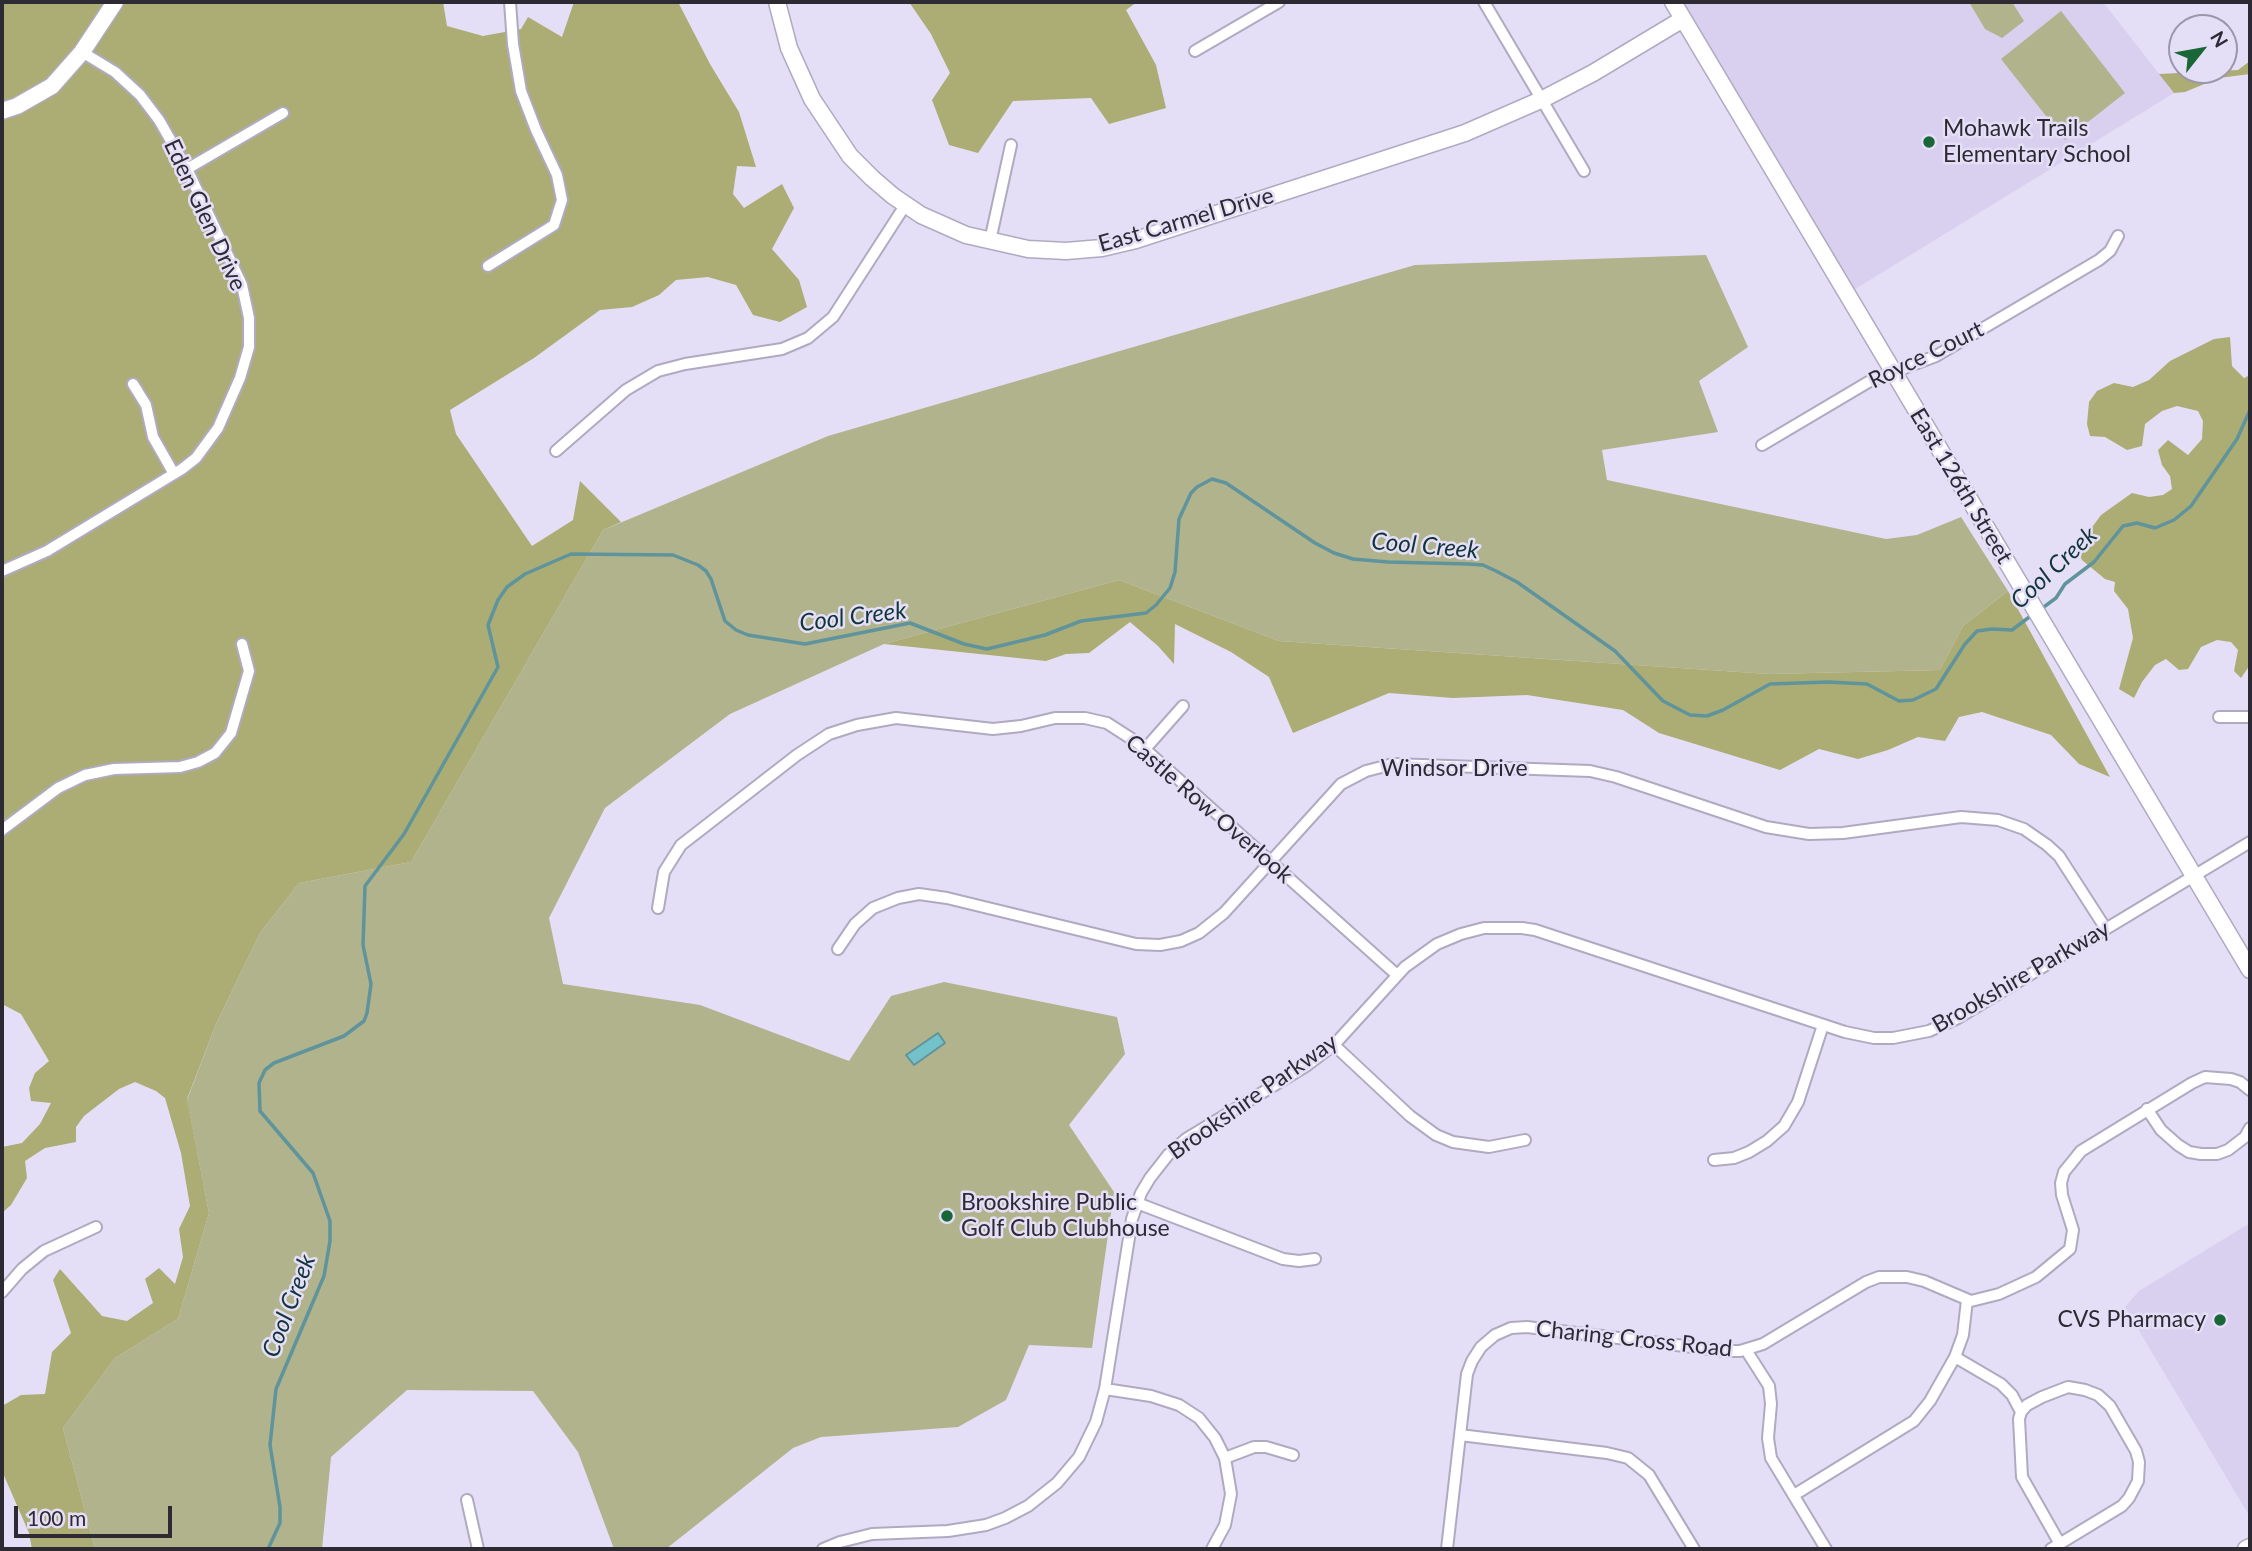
<!DOCTYPE html>
<html>
<head>
<meta charset="utf-8">
<style>
	body { margin:0 }
	#map { position:relative; width:2252px; height:1551px; overflow:hidden; background:#e5def7; font-family:Lato,sans-serif }
	canvas { display:block }
	.frame { position:absolute; inset:0; border:4px solid #2d2a34; pointer-events:none }
	.north { position:absolute; left:2168px; top:14px; width:70px; height:70px; box-sizing:border-box; background:#e5def7; border:2px solid #9b96a9; border-radius:50%; rotate:59deg; font-size:19px; font-weight:700; line-height:28px; text-align:center; color:#2d2a34 }
	.north::after { content:''; display:block; margin:auto; width:24px; height:32px; background:#196737; clip-path:polygon(50% 0,100% 100%,50% 72%,0 100%) }
	.scale { position:absolute; left:14px; top:1506px; width:158px; height:32px; box-sizing:border-box; border:4px solid #2d2a34; border-top:0; padding-left:9px; font-size:21px; line-height:24px; white-space:nowrap; color:#2d2a34; -webkit-text-stroke:5px #e5def7; paint-order:stroke }
</style>
</head>
<body>
<div id="map">
<canvas width="2252" height="1551"></canvas>
<div class="frame"></div>
<div class="north">N</div>
<div class="scale">100 m</div>
</div>
<script>
const g = document.querySelector('canvas').getContext('2d');
g.lineJoin = 'round';
function fill(path, color) { g.fillStyle = color; g.fill(path, 'evenodd'); }
const shape = rows => new Path2D(rows.map(r => 'M' + r).join(''));
function strokePath(path, color, width, dash) { g.strokeStyle = color; g.lineWidth = width; g.lineCap = dash ? 'butt' : 'round'; g.setLineDash(dash || []); g.stroke(path); }
function label(font, color, halo, rows, align = 'center') {
  g.font = font + ' Lato,sans-serif'; g.lineWidth = 5; g.setLineDash([]); g.textBaseline = 'middle'; g.strokeStyle = halo; g.fillStyle = color; for (const [text, x, y, turn = 0] of rows) {
    g.save(); g.translate(x, y); g.rotate((+turn || 0) * Math.PI / 180); g.textAlign = isNaN(turn) ? turn : align; if (halo) g.strokeText(text, 0, 0); g.fillText(text, 0, 0); g.restore();
  }
}
const built = shape([
	[1681,2,2103,2,2174,93,1852,291],
	[2250,1223,2250,1517,2125,1307,2139,1291]
]);
const green = shape([
	[1969,2,2012,2,2024,21,2002,38,1985,29],
	[2061,11,2125,93,2065,140,2001,59],
	[1706,255,1748,347,1699,381,1718,432,1602,450,1607,480,1886,539,1917,535,1961,517,2008,591,1963,626,1940,670,1769,674,1279,641,1119,580,884,644,730,714,605,808,549,918,563,984,700,1005,849,1061,891,996,944,982,1117,1017,1125,1054,1069,1125,1114,1192,1092,1348,1029,1345,1006,1400,958,1427,821,1437,793,1448,666,1549,614,1549,578,1452,533,1391,407,1390,331,1457,322,1549,95,1549,63,1428,115,1358,178,1319,209,1213,187,1100,216,1024,260,933,299,883,411,862,603,530,828,436,1415,265]
]);
const forest = shape([
	[2,2,443,2,447,26,483,36,521,29,528,17,562,37,574,2,678,2,710,64,739,112,756,167,737,166,733,194,744,208,782,184,794,208,772,249,799,280,807,307,780,322,753,315,736,285,708,277,676,280,659,295,632,307,600,310,534,358,450,410,456,434,532,546,573,520,580,481,621,522,603,530,411,862,299,883,260,933,216,1024,187,1099,209,1213,178,1319,115,1358,63,1428,95,1549,32,1549,29,1533,2,1471,2,1406,21,1395,45,1394,52,1352,71,1333,53,1280,60,1269,102,1316,127,1321,153,1303,145,1279,159,1268,175,1284,183,1257,179,1229,190,1206,181,1153,165,1098,156,1091,135,1082,119,1089,84,1116,76,1127,76,1142,45,1148,25,1161,27,1178,11,1205,2,1213,2,1147,22,1143,40,1124,51,1103,31,1101,29,1088,35,1073,49,1061,21,1014,2,1004],
	[909,2,1137,2,1126,10,1156,65,1166,108,1109,124,1091,98,1013,101,978,153,949,145,932,100,950,73,931,34],
	[2250,61,2250,74,2219,78,2185,92,2174,93,2159,74,2238,70],
	[2230,337,2232,366,2244,378,2250,375,2250,665,2241,678,2234,671,2238,650,2231,642,2217,640,2201,647,2188,669,2179,670,2166,659,2155,665,2142,682,2134,698,2119,689,2133,638,2128,609,2114,591,2115,582,2105,579,2082,560,2074,544,2087,534,2101,515,2132,493,2149,497,2163,495,2172,489,2170,476,2162,465,2158,450,2168,440,2188,455,2202,439,2203,421,2198,411,2177,406,2162,411,2145,424,2142,446,2127,450,2105,437,2090,436,2087,424,2089,402,2097,391,2114,383,2133,387,2149,380,2170,361,2214,339],
	[1119,580,1279,641,1769,674,1940,670,1963,626,2008,591,2110,777,2079,764,2051,735,1982,712,1959,717,1945,741,1918,737,1888,750,1858,759,1819,749,1780,770,1659,733,1623,710,1527,695,1453,698,1389,693,1293,733,1269,677,1231,652,1175,624,1174,664,1158,646,1130,622,1089,653,1066,654,1046,661,884,644]
]);
const water = shape([
	[938,1033,945,1043,914,1065,906,1055,938,1033]
]);
const stream = shape([
	[2041,609,2056,598,2065,584,2094,562,2123,526,2137,523,2155,528,2174,520,2191,506,2237,439,2250,410],
	[268,1549,280,1523,280,1507,270,1445,276,1389,324,1276,330,1241,330,1221,313,1173,260,1111,259,1083,265,1070,274,1063,344,1036,364,1021,367,1013,371,984,363,945,365,886,404,834,498,667,488,625,498,600,507,587,525,574,571,554,673,555,698,565,706,571,711,579,725,621,736,630,748,635,805,644,910,623,964,644,987,649,1045,635,1081,621,1146,613,1156,605,1170,588,1175,572,1179,519,1191,493,1197,487,1212,479,1226,483,1315,543,1334,553,1353,559,1388,562,1468,564,1483,565,1496,571,1517,582,1615,651,1663,701,1690,715,1707,716,1723,710,1770,684,1828,682,1867,684,1899,701,1913,700,1936,689,1965,644,1977,631,1992,629,2012,630,2032,615]
]);
const street = shape([
	[1484,2,1584,171],
	[1195,51,1279,2],
	[187,169,283,113],
	[990,241,1011,145],
	[488,266,554,225,562,200,557,175,536,130,521,91,513,44,510,2],
	[133,384,146,405,153,437,174,474],
	[1762,445,1870,381,1936,356,2099,260,2110,251,2118,236],
	[556,451,626,390,658,371,685,364,782,349,808,338,833,317,906,204],
	[2,571,47,551,182,469,196,458,218,428,240,378,249,347,249,318,242,285,187,169,159,120,140,95,115,72,82,52],
	[2219,717,2250,717],
	[1145,749,1183,706],
	[2,830,58,788,85,775,114,769,180,767,198,762,215,753,231,733,249,671,242,644],
	[658,908,664,872,681,845,797,755,829,734,857,725,896,718,993,729,1021,726,1055,718,1085,718,1107,723,1138,743,1397,975],
	[838,949,855,924,873,908,898,898,919,894,947,898,1136,944,1160,945,1181,941,1199,933,1224,913,1341,784,1366,771,1393,764,1590,771,1616,777,1766,827,1809,834,1843,833,1961,817,1998,820,2024,829,2047,845,2059,856,2106,929],
	[1334,1045,1410,1116,1436,1135,1453,1142,1489,1147,1525,1140],
	[2147,1109,2161,1130,2178,1145,2189,1152,2201,1154,2217,1154,2228,1150,2245,1137,2250,1128],
	[1714,1160,1734,1158,1749,1152,1767,1141,1784,1126,1798,1102,1823,1025],
	[1137,1203,1283,1259,1299,1261,1315,1259],
	[2,1292,22,1269,44,1251,96,1227],
	[1746,1350,1769,1386,1771,1404,1768,1438,1771,1458,1826,1549],
	[1955,1357,2001,1384,2012,1395,2021,1412],
	[1105,1389,1151,1396,1179,1405,1199,1418,1215,1438,1225,1458,1231,1494,1225,1525,1212,1549],
	[2021,1412,2027,1405,2042,1397,2068,1387,2085,1390,2098,1395,2110,1406,2136,1451,2139,1462,2138,1481,2129,1498,2122,1506,2051,1549],
	[2021,1412,2019,1419,2022,1477,2060,1544],
	[1460,1435,1607,1453,1628,1458,1649,1475,1694,1549],
	[1225,1458,1254,1447,1266,1447,1293,1455],
	[1794,1495,1914,1421,1930,1401,1955,1357,1963,1335,1967,1300],
	[467,1500,478,1549],
	[823,1549,840,1542,872,1534,948,1531,986,1525,1005,1518,1028,1506,1057,1483,1079,1457,1096,1422,1105,1389,1132,1219,1141,1193,1150,1178,1168,1155,1186,1139,1306,1066,1334,1045,1405,967,1437,944,1461,934,1484,928,1522,928,1535,930,1845,1032,1874,1038,1893,1038,1929,1031,1958,1018,2250,842],
	[1447,1549,1467,1374,1472,1361,1481,1347,1495,1335,1511,1328,1527,1327,1726,1351,1740,1351,1763,1344,1866,1282,1879,1277,1907,1277,1924,1281,1971,1301,1999,1294,2036,1277,2070,1249,2073,1230,2062,1195,2061,1183,2064,1172,2081,1151,2192,1083,2205,1077,2231,1079,2240,1082,2250,1090]
]);
const secondary = shape([
	[777,2,789,48,812,99,850,156,872,178,893,196,921,215,966,235,1028,249,1066,251,1102,248,1136,240,1465,133,1543,99,1593,73,1683,19],
	[1673,2,2250,970],
	[2,111,17,106,52,86,82,52,115,2],
	[2246,1549,2250,1547]
]);
const markers = [
	[1929,142,7,"#196737"],
	[947,1216,7,"#196737"],
	[2220,1320,7,"#196737"]
];
const poiNames = [
	["Mohawk Trails",1943,129],
	["Elementary School",1943,155],
	["Brookshire Public",961,1203],
	["Golf Club Clubhouse",961,1229],
	["CVS Pharmacy",2206,1320,"right"]
];
const streetNames = [
	["Eden Glen Drive",205,215,65],
	["East Carmel Drive",1186,220,-16],
	["Royce Court",1926,355,-26],
	["East 126th Street",1961,486,59],
	["Windsor Drive",1454,769],
	["Castle Row Overlook",1209,809,41],
	["Brookshire Parkway",2021,977,-30],
	["Brookshire Parkway",1253,1097,-35],
	["Charing Cross Road",1634,1339,6]
];
const waterNames = [
	["Cool Creek",1425,546,5],
	["Cool Creek",2054,568,-43],
	["Cool Creek",853,617,-7],
	["Cool Creek",289,1306,-69]
];
fill(built, '#d8d0ee');
fill(green, '#b1b38c');
fill(forest, '#abad74');
fill(water, '#74c2c9');
strokePath(water, '#5f949c', 2);
strokePath(stream, '#5f949c', 3.5);
strokePath(street, '#b0aac1', 14);
strokePath(secondary, '#b0aac1', 19);
strokePath(street, '#fff', 10);
strokePath(secondary, '#fff', 16);
for (const [x, y, r, color] of markers) { const dot = new Path2D(); dot.arc(x, y, r, 0, 2 * Math.PI); g.fillStyle = color; g.fill(dot); strokePath(dot, '#e5def7', 2.5); }
label('23px', '#2d2a34', '#e5def7', poiNames, 'left');
label('23px', '#2d2a34', '#e5def7', streetNames);
label('italic 24px', '#0f3539', '#e5def7', waterNames);
</script>
</body>
</html>
